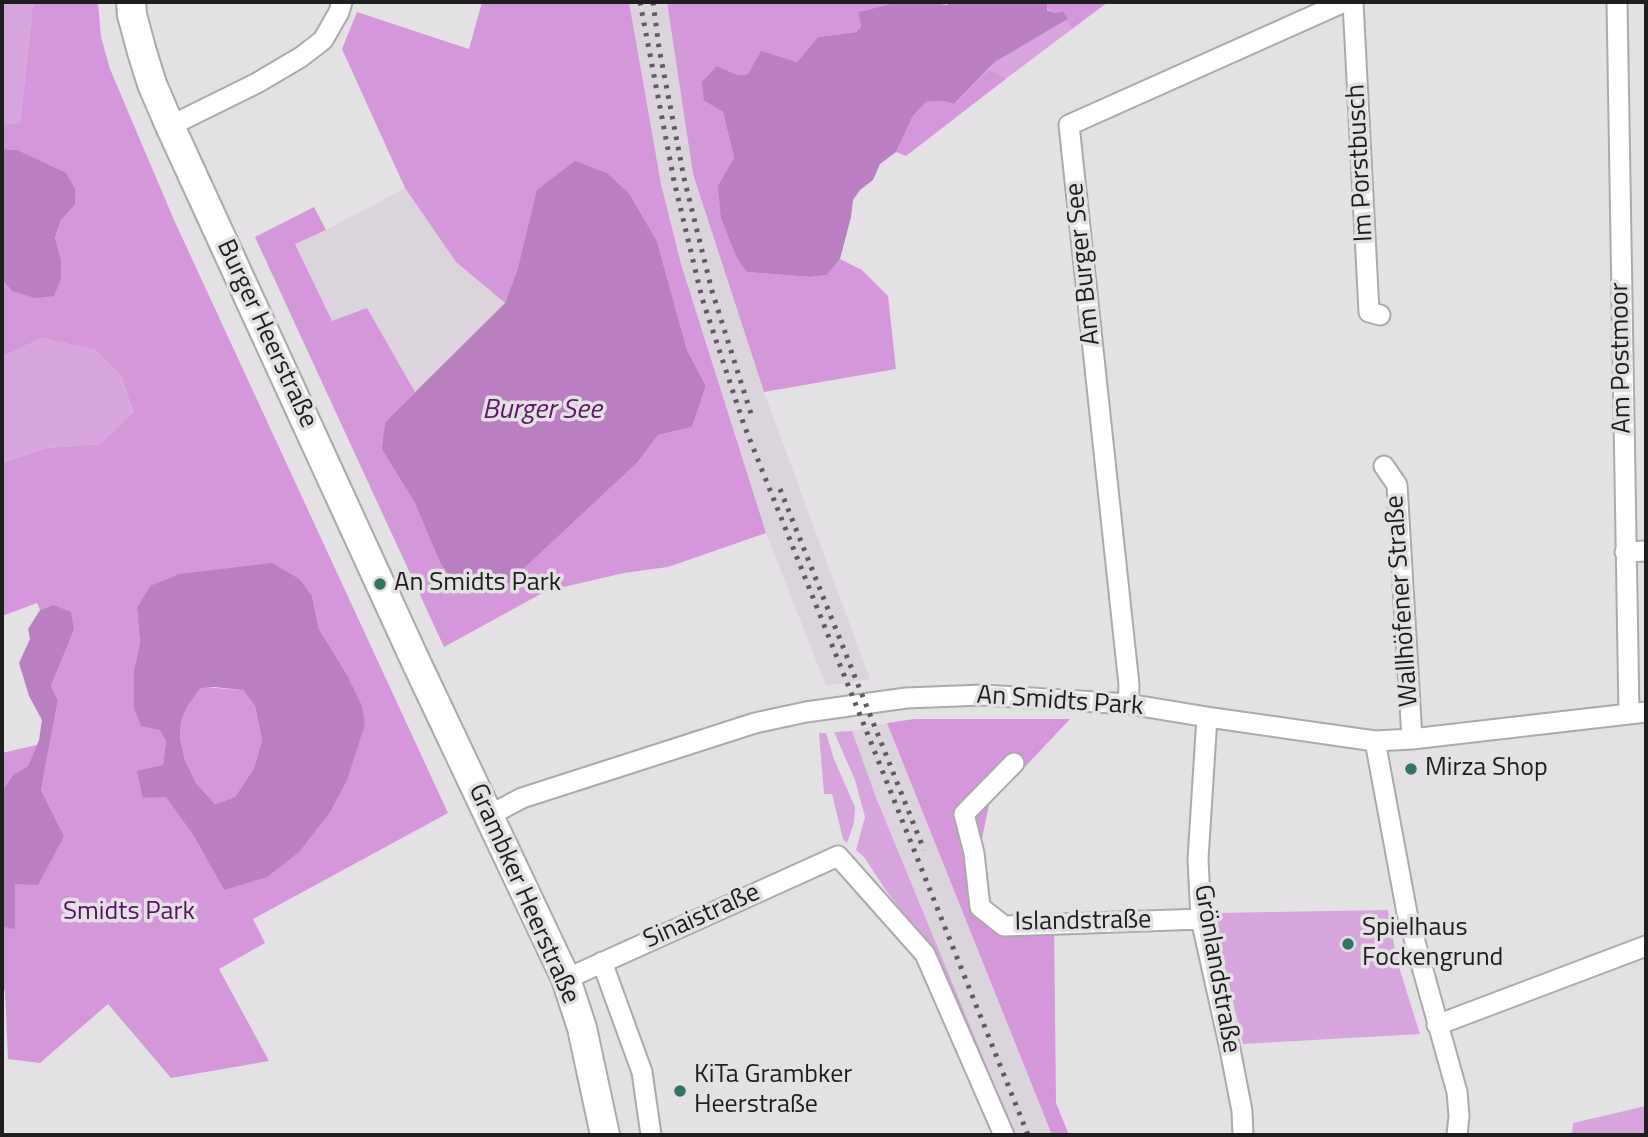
<!DOCTYPE html>
<html>
<head>
<meta charset="utf-8">
<style>
	body { margin:0 }
	#map { position:relative; width:1648px; height:1137px; overflow:hidden; background:#e4e1e5; font-family:"Titillium Web",sans-serif }
	canvas { display:block }
	.frame { position:absolute; inset:0; border:4px solid #1f1e1f; pointer-events:none }
</style>
</head>
<body>
<div id="map">
<canvas width="1648" height="1137"></canvas>
<div class="frame"></div>
</div>
<script>
const g = document.querySelector('canvas').getContext('2d');
g.lineJoin = 'round';
function fill(path, color) { g.fillStyle = color; g.fill(path, 'evenodd'); }
const shape = rows => new Path2D(rows.map(r => 'M' + r).join(''));
function strokePath(path, color, width, dash) { g.strokeStyle = color; g.lineWidth = width; g.lineCap = dash ? 'butt' : 'round'; g.setLineDash(dash || []); g.stroke(path); }
function label(font, color, halo, rows, align = 'center') {
  g.font = font + ' "Titillium Web",sans-serif'; g.lineWidth = 7; g.setLineDash([]); g.textBaseline = 'middle'; g.strokeStyle = halo; g.fillStyle = color; for (const [text, x, y, turn = 0] of rows) {
    g.save(); g.translate(x, y); g.rotate((+turn || 0) * Math.PI / 180); g.textAlign = isNaN(turn) ? turn : align; if (halo) g.strokeText(text, 0, 0); g.fillText(text, 0, 0); g.restore();
  }
}
const built = shape([
	[629,2,667,2,693,174,764,392,870,679,826,686,766,533,681,264,661,184],
	[405,188,456,262,505,303,415,392,367,309,332,322,295,244,326,230],
	[887,723,1052,1135,1015,1135,877,800,852,731]
]);
const green = shape([
	[2,2,33,2,20,124,2,124],
	[1068,19,1072,29,1007,78,989,69,995,62],
	[42,338,95,350,121,376,133,414,100,444,46,448,2,463,2,357],
	[852,731,877,800,1015,1135,1010,1135,932,950,887,892,864,857,856,850,865,817,855,780,834,732],
	[819,733,826,733,834,759,855,807,854,823,847,843,843,839,832,794,824,794],
	[1388,910,1397,961,1420,1034,1243,1044,1220,948,1214,913],
	[1646,1106,1646,1135,1572,1135,1573,1123]
]);
const forest = shape([
	[33,2,98,2,101,37,110,69,174,220,448,813,253,919,265,943,219,969,269,1061,171,1078,108,1004,40,1063,8,1059,5,991,2,986,2,927,15,928,15,884,64,836,41,790,58,700,51,686,74,630,53,605,40,610,37,603,2,616,2,463,46,448,100,444,133,413,121,376,95,350,42,338,2,357,2,280,12,291,61,260,55,239,61,220,75,205,17,150,2,149,2,124,20,124],
	[312,596,319,629,346,673,365,725,359,743,224,890,193,835,166,796,143,798,163,765,166,741,134,670,140,643,137,608],
	[482,2,629,2,661,184,681,264,766,533,668,567,624,573,546,591,444,647,255,237,314,207,326,230,295,244,332,321,367,308,415,392,385,422,383,449,415,503,502,589,638,462,658,435,692,427,706,386,687,350,657,241,629,193,607,173,575,162,518,268,505,303,456,262,405,188,342,49,357,12,469,49],
	[667,2,898,2,858,12,861,27,856,32,818,37,797,62,761,52,748,74,738,75,717,66,704,101,723,112,734,158,719,186,748,272,810,277,827,275,840,259,862,270,888,296,896,369,764,392,693,174],
	[1047,2,1108,2,1072,29,1063,11,1055,13,1047,9],
	[989,69,1007,78,906,156,896,152,913,116,926,102,943,101,954,104],
	[202,687,243,690,255,706,262,740,254,768,235,797,215,804,196,783,185,760,180,739,181,721,187,707],
	[914,719,1070,719,989,805,981,843,984,878,989,901,995,912,1011,917,1054,917,1056,1103,1069,1135,1052,1135,887,723],
	[37,745,28,766,14,774,2,790,2,753]
]);
const water = shape([
	[898,2,928,2,947,5,951,2,1047,2,1047,10,1055,13,1063,11,1068,19,995,62,954,104,943,101,926,102,913,116,896,152,880,164,873,180,860,190,853,200,851,217,840,259,827,275,810,277,747,272,737,258,721,218,718,186,734,158,723,112,704,101,702,82,717,66,738,75,748,74,761,51,797,62,818,37,856,32,861,27,858,12],
	[2,149,17,150,66,173,75,189,75,205,61,220,55,238,61,260,61,279,54,296,35,298,12,291,2,280],
	[575,161,607,173,629,193,657,241,687,350,706,386,692,427,658,435,638,462,502,589,481,594,459,590,441,564,415,503,382,449,385,422,505,303,518,268,537,190],
	[272,563,299,579,312,596,319,629,346,673,362,706,365,725,347,780,330,812,299,852,267,877,224,890,193,835,166,797,143,798,137,771,163,765,166,741,160,730,141,726,134,708,134,670,140,643,137,608,150,586,180,574],
	[214,687,243,690,255,706,262,740,254,768,235,797,215,804,196,783,185,760,180,739,181,721,187,707,201,688],
	[53,605,71,612,74,630,51,686,58,700,41,790,64,836,38,885,15,884,15,929,2,927,2,790,14,774,28,766,39,740,42,720,29,696,19,663,30,639,28,629,40,610]
]);
const street = shape([
	[1353,2,1369,312,1380,315],
	[1617,2,1629,714],
	[170,126,257,83,301,57,323,40,339,12,342,2],
	[1384,466,1397,485,1412,739],
	[1625,552,1646,551],
	[1128,704,1129,685,1069,125,1344,2],
	[1207,717,1198,859,1201,919,1230,1049,1242,1111,1243,1135],
	[1375,741,1407,913,1457,1092,1459,1116,1457,1135],
	[1014,763,964,814,974,853,980,907,1004,926,1201,919],
	[488,816,522,798,755,723,806,712,906,698,983,695,1128,704,1207,717,1375,741,1412,739,1646,712],
	[602,962,642,1072,651,1135],
	[566,979,838,856,925,954,1004,1135],
	[1437,1025,1646,946]
]);
const secondary = shape([
	[131,2,132,15,142,52,152,84,170,126,416,662,566,979,582,1028,605,1135]
]);
const rail = shape([
	[640,2,674,181,702,298,744,425,1028,1135],
	[653,2,659,48,684,178,712,291,753,420],
	[780,489,924,850]
]);
const markers = [
	[380,584,7,"#347463"],
	[1411,769,7,"#347463"],
	[1348,944,7,"#347463"],
	[680,1091,7,"#347463"]
];
const streetNames = [
	["Im Porstbusch",1361,163,-93],
	["Am Burger See",1084,264,-96],
	["Burger Heerstraße",266,334,65],
	["Am Postmoor",1622,358,-91],
	["Wallhöfener Straße",1403,601,-94],
	["An Smidts Park",1060,702,4],
	["Grambker Heerstraße",523,894,66],
	["Sinaistraße",702,917,-24],
	["Islandstraße",1083,922,-1],
	["Grönlandstraße",1216,969,80]
];
const poiNames = [
	["An Smidts Park",394,584],
	["Mirza Shop",1425,769],
	["Spielhaus",1362,929],
	["Fockengrund",1362,959],
	["KiTa Grambker",694,1076],
	["Heerstraße",694,1106]
];
const parkNames = [
	["Smidts Park",129,913]
];
const waterNames = [
	["Burger See",542,411]
];
fill(built, '#dcd4dd');
fill(green, '#d7a4de');
fill(forest, '#d397da');
fill(water, '#b97fc1');
strokePath(street, '#aca9ac', 23);
strokePath(secondary, '#aca9ac', 32);
strokePath(street, '#fff', 19);
strokePath(secondary, '#fff', 28);
strokePath(rail, '#5d5b5d', 5, [3.5, 7]);
for (const [x, y, r, color] of markers) { const dot = new Path2D(); dot.arc(x, y, r, 0, 2 * Math.PI); g.fillStyle = color; g.fill(dot); strokePath(dot, '#e4e1e5', 2.5); }
label('26px', '#1f1e1f', '#e4e1e5', streetNames);
label('26px', '#1f1e1f', '#e4e1e5', poiNames, 'left');
label('26px', '#5b1365', '#e4e1e5', parkNames);
label('italic 28px', '#601869', '#e4e1e5', waterNames);
</script>
</body>
</html>
